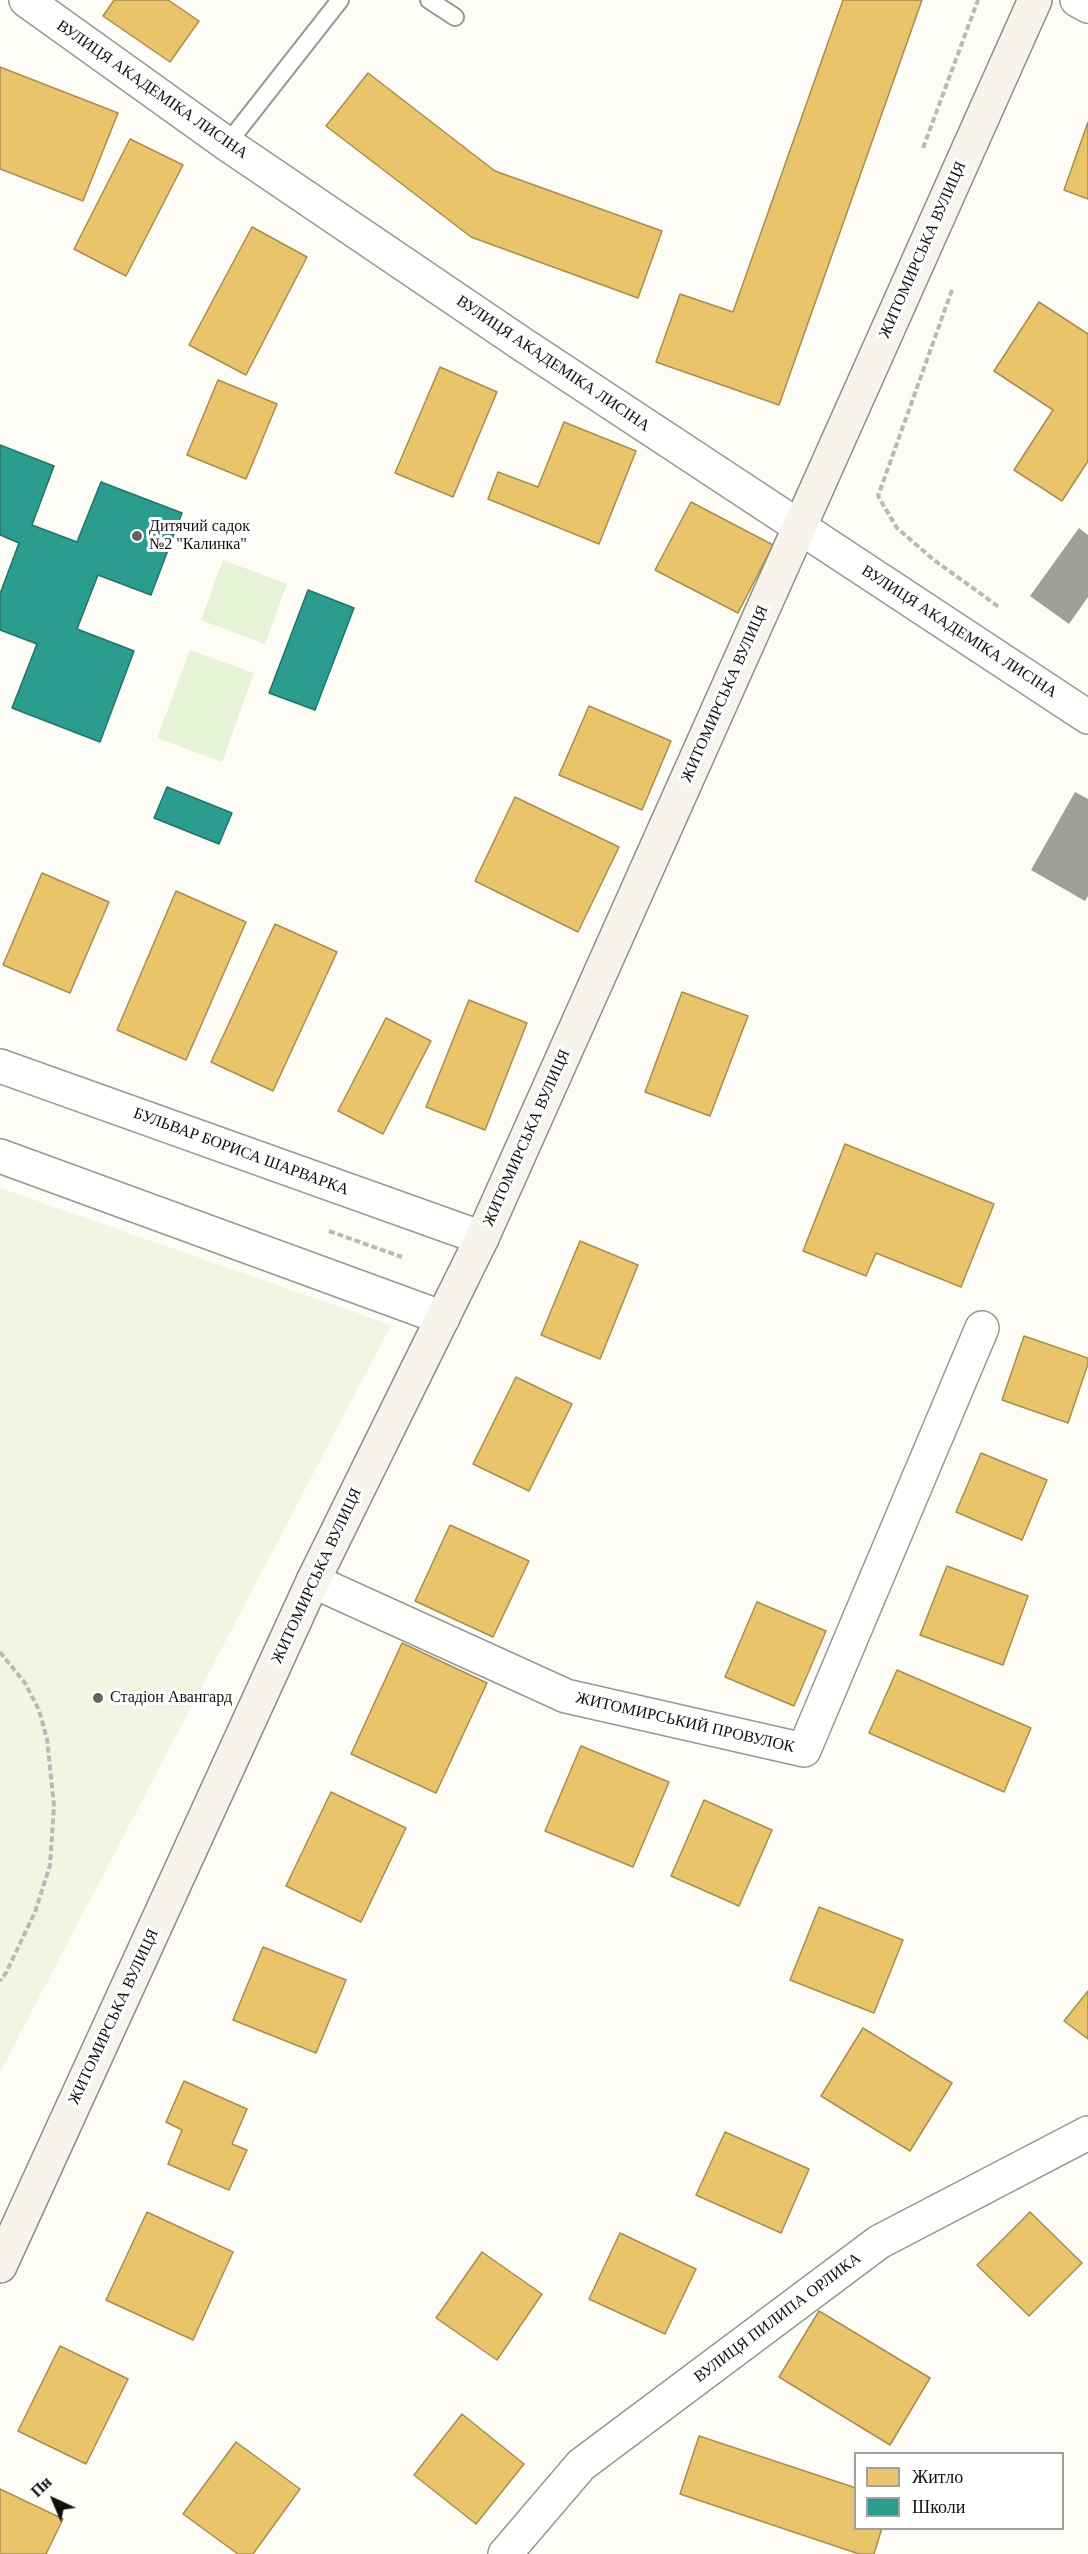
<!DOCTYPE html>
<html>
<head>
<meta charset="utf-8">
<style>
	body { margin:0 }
	#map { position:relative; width:1088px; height:2554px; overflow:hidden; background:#fdfcf7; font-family:"Times New Roman",serif }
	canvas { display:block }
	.legend { position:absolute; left:854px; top:2452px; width:210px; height:78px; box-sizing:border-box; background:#fff; border:2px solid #a0a0a0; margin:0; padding:8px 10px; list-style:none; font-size:18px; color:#111 }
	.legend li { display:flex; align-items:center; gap:12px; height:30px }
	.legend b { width:30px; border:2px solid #a0a0a0 }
	.north { position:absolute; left:24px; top:2470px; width:60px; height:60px; -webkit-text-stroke:4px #fff; paint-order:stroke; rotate:316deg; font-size:16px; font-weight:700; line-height:24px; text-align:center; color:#111 }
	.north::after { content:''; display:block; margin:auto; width:21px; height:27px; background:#111; clip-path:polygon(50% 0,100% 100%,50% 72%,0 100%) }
</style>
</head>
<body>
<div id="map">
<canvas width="1088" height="2554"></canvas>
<ul class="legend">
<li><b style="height:16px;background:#e9c46a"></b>Житло</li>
<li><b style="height:16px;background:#2a9d8f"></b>Школи</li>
</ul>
<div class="north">Пн</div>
</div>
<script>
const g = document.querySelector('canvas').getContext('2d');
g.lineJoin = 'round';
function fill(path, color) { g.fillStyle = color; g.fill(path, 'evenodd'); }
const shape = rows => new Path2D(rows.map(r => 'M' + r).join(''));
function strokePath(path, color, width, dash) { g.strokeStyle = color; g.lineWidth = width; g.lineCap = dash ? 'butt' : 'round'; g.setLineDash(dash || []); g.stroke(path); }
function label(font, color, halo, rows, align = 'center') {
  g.font = font + ' "Times New Roman",serif'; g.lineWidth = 6; g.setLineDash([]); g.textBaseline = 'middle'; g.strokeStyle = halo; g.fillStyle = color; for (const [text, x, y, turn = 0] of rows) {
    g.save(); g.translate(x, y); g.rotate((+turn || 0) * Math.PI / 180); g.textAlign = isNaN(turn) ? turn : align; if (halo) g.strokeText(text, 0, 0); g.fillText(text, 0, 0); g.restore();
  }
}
const green = shape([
	[223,560,287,584,265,644,201,620],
	[190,650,254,673,222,762,157,738]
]);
const pitch = shape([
	[0,1188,391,1325,0,2072]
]);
const homes = shape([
	[114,0,168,0,199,21,170,62,103,16,114,0],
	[843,0,922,0,779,405,656,362,680,294,733,312,843,0],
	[0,67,118,113,83,201,0,169,0,67],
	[368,73,495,171,662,231,638,298,471,237,326,126,368,73],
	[1088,122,1088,199,1064,190,1088,122],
	[130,139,183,165,126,276,74,249,130,139],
	[252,227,307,257,246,375,189,345,252,227],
	[1039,302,1088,334,1088,461,1062,501,1014,470,1053,410,994,371,1039,302],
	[440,367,497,392,453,497,395,473,440,367],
	[218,380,277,404,246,479,187,455,218,380],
	[564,422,636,451,599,544,488,499,498,472,538,487,564,422],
	[691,502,773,545,738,613,655,570,691,502],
	[589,706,671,741,642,810,559,775,589,706],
	[515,797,619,847,578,932,475,881,515,797],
	[42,873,109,902,70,993,3,965,42,873],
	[176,891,246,922,186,1060,117,1030,176,891],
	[275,924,337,952,273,1091,211,1062,275,924],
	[682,992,748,1016,710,1116,645,1092,682,992],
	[469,1000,527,1023,485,1130,426,1107,469,1000],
	[386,1018,431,1041,383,1134,338,1111,386,1018],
	[845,1144,994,1204,961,1287,876,1253,866,1276,803,1251,845,1144],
	[580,1241,638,1265,600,1359,541,1335,580,1241],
	[1024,1336,1088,1358,1088,1364,1068,1423,1002,1400,1024,1336],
	[516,1377,572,1404,529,1491,473,1464,516,1377],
	[981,1453,1047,1480,1022,1540,956,1512,981,1453],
	[450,1525,529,1561,493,1637,415,1601,450,1525],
	[947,1566,1028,1596,1003,1665,920,1635,947,1566],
	[757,1602,826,1631,794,1706,725,1677,757,1602],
	[402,1643,487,1683,436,1793,351,1754,402,1643],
	[897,1670,1031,1728,1004,1792,869,1733,897,1670],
	[581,1746,669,1782,633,1867,545,1831,581,1746],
	[331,1792,406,1828,361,1922,286,1886,331,1792],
	[704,1800,772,1830,739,1906,671,1876,704,1800],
	[819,1907,903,1940,874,2013,790,1980,819,1907],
	[263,1947,346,1980,316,2053,233,2020,263,1947],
	[1088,1991,1088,2039,1064,2021,1088,1991],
	[863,2028,952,2083,910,2151,821,2096,863,2028],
	[184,2081,247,2109,232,2144,247,2150,229,2190,168,2164,182,2130,166,2122,184,2081],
	[725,2132,809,2169,781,2233,696,2195,725,2132],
	[147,2212,233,2252,193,2340,106,2300,147,2212],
	[1030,2212,1082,2263,1029,2316,977,2265,1030,2212],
	[620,2233,696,2269,665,2334,589,2299,620,2233],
	[482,2252,542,2294,497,2360,436,2318,482,2252],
	[819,2311,930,2378,890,2445,779,2377,819,2311],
	[60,2346,128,2379,86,2464,18,2431,60,2346],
	[462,2414,524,2464,476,2524,414,2475,462,2414],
	[699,2436,856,2488,856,2528,882,2528,874,2554,859,2554,680,2494,699,2436],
	[236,2442,300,2489,253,2554,238,2554,183,2514,236,2442],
	[0,2489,63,2519,46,2554,0,2554,0,2489]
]);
const schools = shape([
	[0,445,54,466,32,525,77,542,101,482,182,513,151,595,98,575,77,629,134,651,100,742,12,708,37,644,0,630,0,594,19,543,0,535,0,445],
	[308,590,354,608,315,710,269,693,308,590],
	[167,787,232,813,219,844,154,818,167,787]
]);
const building = shape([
	[1079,528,1088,535,1088,597,1069,624,1030,596],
	[1075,792,1088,799,1088,896,1085,901,1031,870]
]);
const path = shape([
	[923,148,978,0],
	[952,290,878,496,897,528,934,560,999,607],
	[329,1231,402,1257],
	[0,1652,25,1683,39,1710,47,1739,54,1806,50,1865,35,1912,6,1973,0,1981]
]);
const lane = shape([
	[429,0,455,17],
	[227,144,340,0]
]);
const street = shape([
	[26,0,227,144,522,344,1088,717],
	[1077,0,1088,6],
	[0,1066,482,1238],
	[0,1156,443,1318],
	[313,1581,566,1696,804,1750,982,1328],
	[505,2554,581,2465,879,2242,1088,2133]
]);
const secondary = shape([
	[0,2266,313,1581,482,1238,1035,0]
]);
const markers = [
	[137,536,6,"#646362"],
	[98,1698,6,"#646362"]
];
const streetNames = [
	["ВУЛИЦЯ АКАДЕМІКА ЛИСІНА",152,90,35],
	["ЖИТОМИРСЬКА ВУЛИЦЯ",923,250,-66],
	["ВУЛИЦЯ АКАДЕМІКА ЛИСІНА",553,364,34],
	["ВУЛИЦЯ АКАДЕМІКА ЛИСІНА",959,632,33],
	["ЖИТОМИРСЬКА ВУЛИЦЯ",725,694,-66],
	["ЖИТОМИРСЬКА ВУЛИЦЯ",527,1138,-66],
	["БУЛЬВАР БОРИСА ШАРВАРКА",241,1152,20],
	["ЖИТОМИРСЬКА ВУЛИЦЯ",317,1576,-65],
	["ЖИТОМИРСЬКИЙ ПРОВУЛОК",685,1723,13],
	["ЖИТОМИРСЬКА ВУЛИЦЯ",114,2017,-65],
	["ВУЛИЦЯ ПИЛИПА ОРЛИКА",778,2318,-37]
];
const poiNames = [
	["Дитячий садок",149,527],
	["№2 \"Калинка\"",149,545],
	["Стадіон Авангард",110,1698]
];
fill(green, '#e7f3d7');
fill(pitch, '#f0f6e1');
fill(homes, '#e9c46a');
strokePath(homes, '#a88e4f', 1.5);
fill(schools, '#2a9d8f');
strokePath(schools, '#227369', 1.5);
fill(building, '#a19f9c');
strokePath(lane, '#979795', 20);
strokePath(street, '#979795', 36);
strokePath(secondary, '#8e8d8b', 36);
strokePath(path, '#b9b9b8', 4, [6, 3]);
strokePath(lane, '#fffffe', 16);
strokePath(street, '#fffffe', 33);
strokePath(secondary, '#f6f4eb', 33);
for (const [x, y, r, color] of markers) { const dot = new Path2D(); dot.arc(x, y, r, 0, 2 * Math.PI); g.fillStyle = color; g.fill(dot); strokePath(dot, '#fff', 2); }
label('16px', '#111', '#fff', streetNames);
label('16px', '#111', '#fff', poiNames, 'left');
</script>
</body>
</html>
